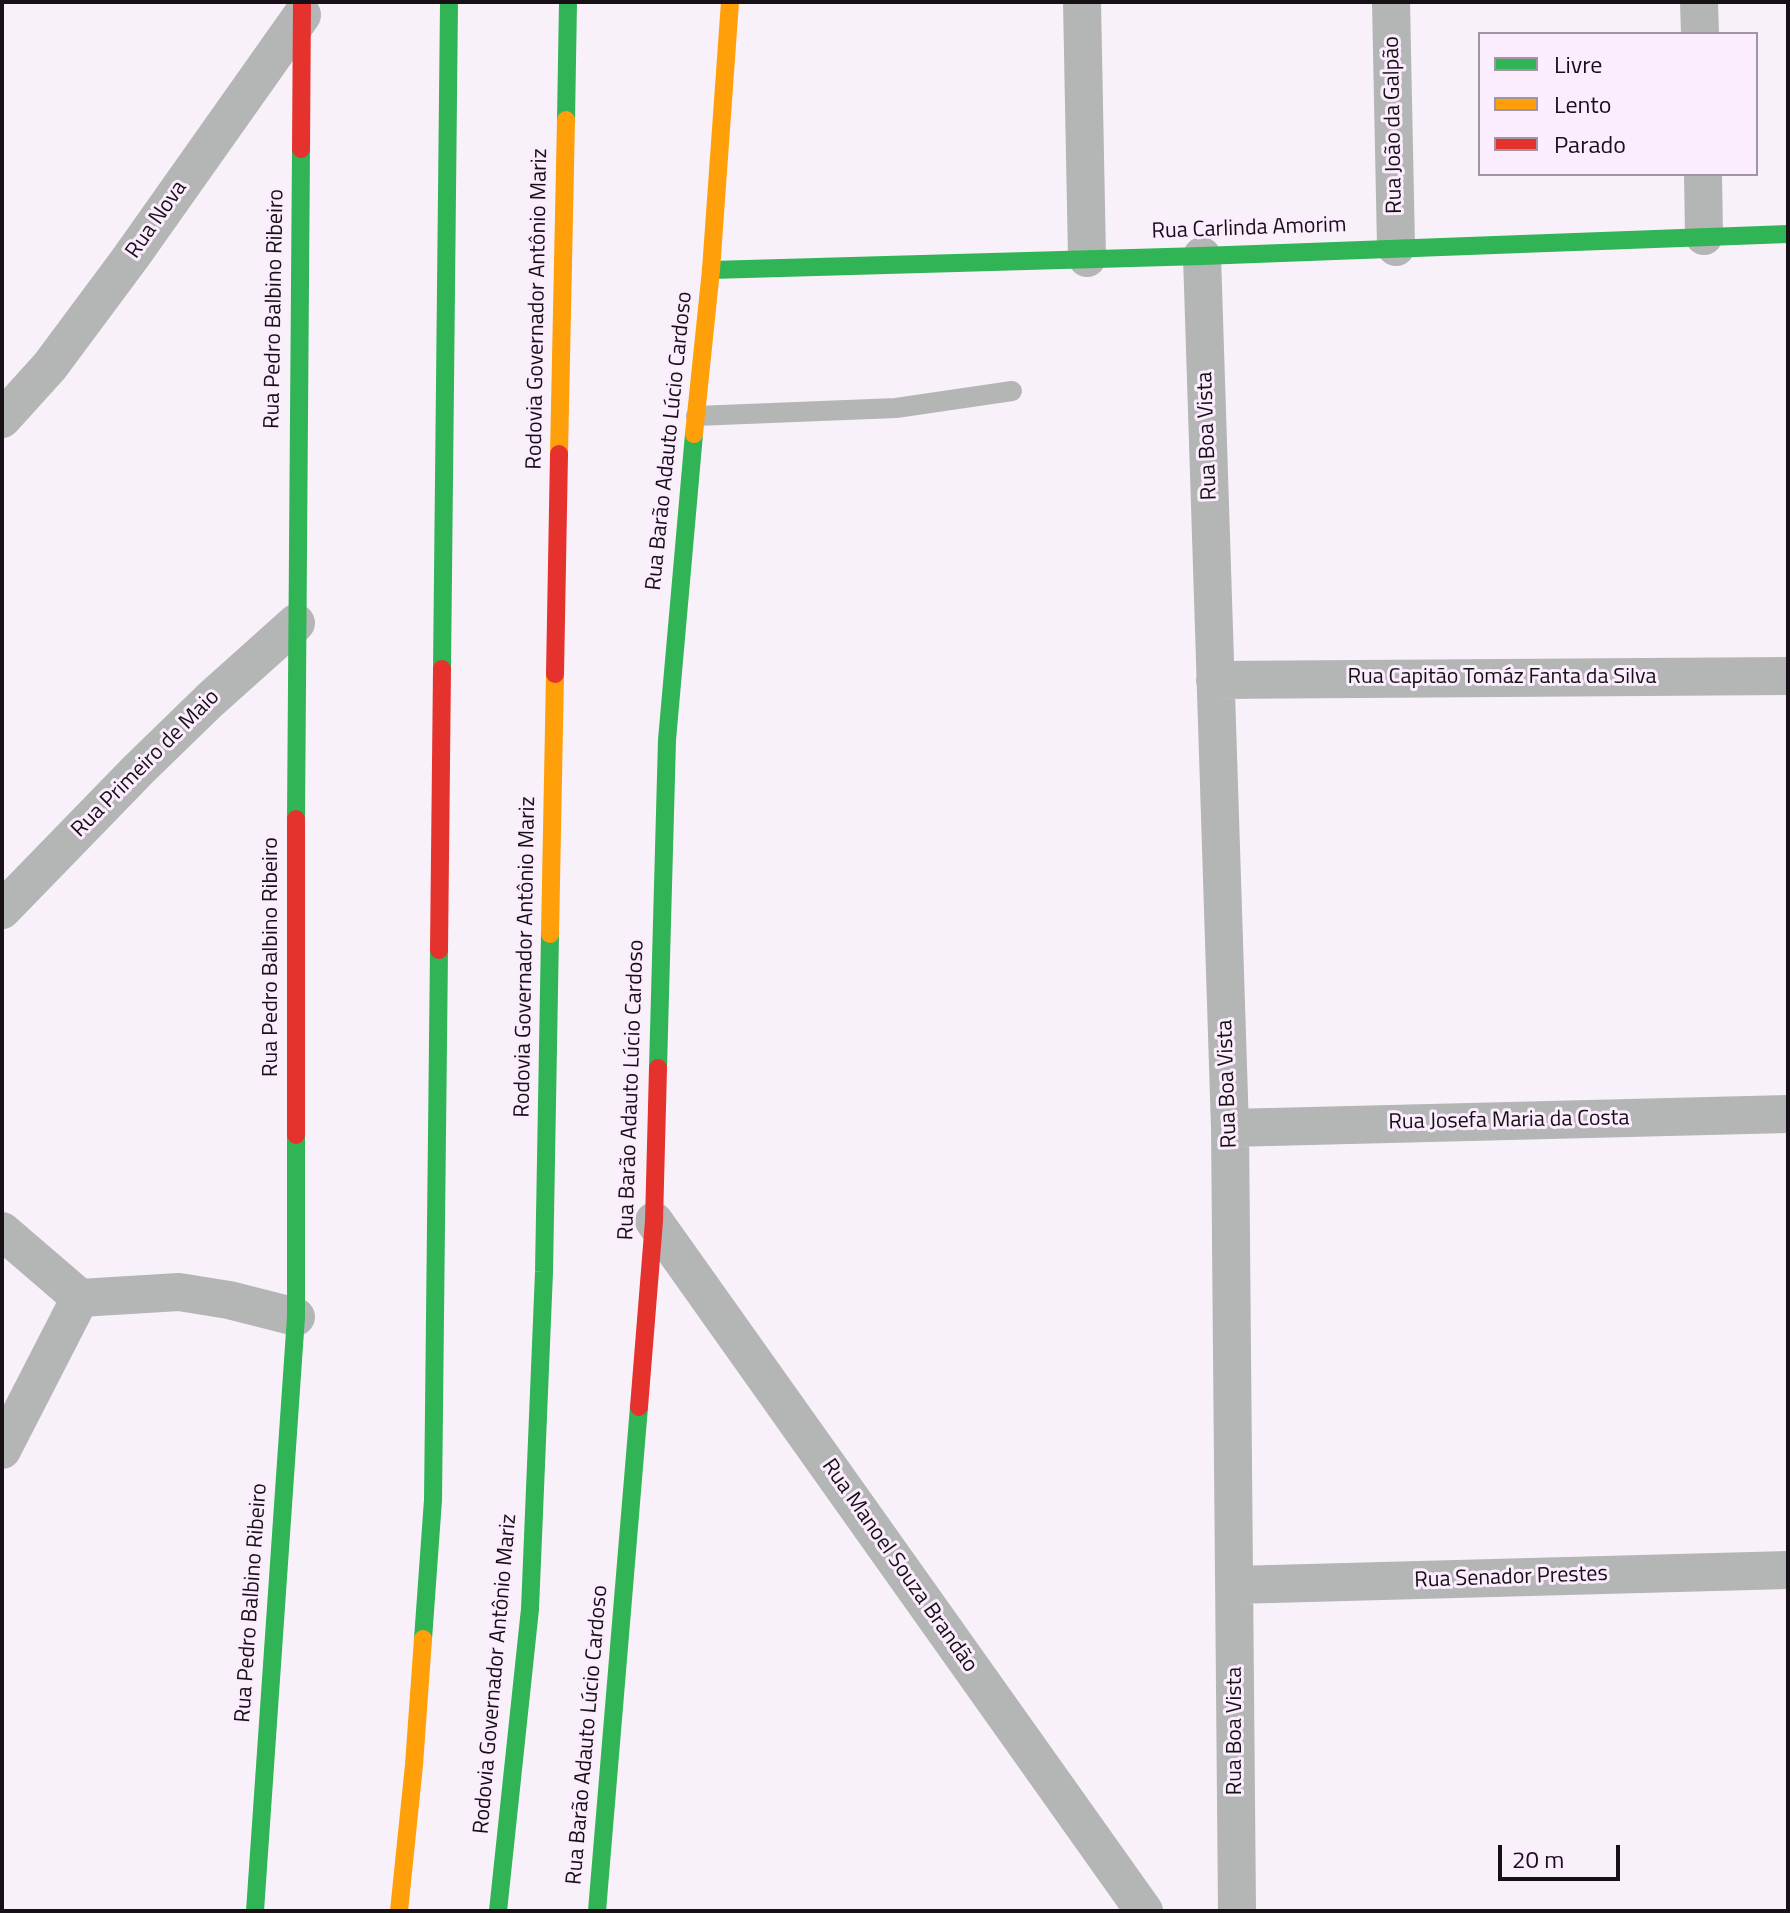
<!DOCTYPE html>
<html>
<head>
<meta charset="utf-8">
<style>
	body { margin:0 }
	#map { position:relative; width:1790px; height:1913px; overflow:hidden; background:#f9f1fa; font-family:"Titillium Web",sans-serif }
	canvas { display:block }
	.frame { position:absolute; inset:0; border:4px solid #171017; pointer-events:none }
	.legend { position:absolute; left:1478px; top:32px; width:280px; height:144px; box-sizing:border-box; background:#fcedfe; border:2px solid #a095a2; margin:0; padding:10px 14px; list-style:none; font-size:24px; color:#171017 }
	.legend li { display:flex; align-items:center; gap:16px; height:40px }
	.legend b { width:40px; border:2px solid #a095a2 }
	.scale { position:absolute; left:1498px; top:1845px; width:122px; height:36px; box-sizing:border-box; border:4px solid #171017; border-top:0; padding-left:10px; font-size:24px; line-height:28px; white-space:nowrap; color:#171017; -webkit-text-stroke:6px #fcedfe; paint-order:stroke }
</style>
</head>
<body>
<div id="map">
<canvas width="1790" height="1913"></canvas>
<div class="frame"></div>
<ul class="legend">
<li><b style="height:10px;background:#30b455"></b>Livre</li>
<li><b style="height:10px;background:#ff9f0a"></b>Lento</li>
<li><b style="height:10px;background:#e5322d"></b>Parado</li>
</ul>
<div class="scale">20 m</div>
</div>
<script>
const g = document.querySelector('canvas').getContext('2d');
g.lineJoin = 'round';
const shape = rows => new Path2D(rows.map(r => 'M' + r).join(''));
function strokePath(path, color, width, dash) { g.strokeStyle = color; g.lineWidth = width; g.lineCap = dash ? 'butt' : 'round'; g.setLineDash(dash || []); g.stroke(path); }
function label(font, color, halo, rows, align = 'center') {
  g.font = font + ' "Titillium Web",sans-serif'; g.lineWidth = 6; g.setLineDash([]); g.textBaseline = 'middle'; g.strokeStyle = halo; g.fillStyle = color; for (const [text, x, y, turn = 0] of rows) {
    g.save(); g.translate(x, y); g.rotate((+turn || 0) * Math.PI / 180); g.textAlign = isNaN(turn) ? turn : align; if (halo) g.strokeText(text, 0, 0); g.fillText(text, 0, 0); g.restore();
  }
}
const lane = shape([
	[696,416,896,408,1012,391]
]);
const street = shape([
	[1082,2,1087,258],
	[1391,2,1396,247],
	[1699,2,1700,34],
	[1703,174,1704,236],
	[1202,256,1230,1128,1237,1911],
	[2,419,50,366,131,257,302,15],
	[1215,680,1788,676],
	[2,910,138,770,210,700,296,623],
	[1230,1128,1788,1114],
	[654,1221,1144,1911],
	[2,1231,80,1298],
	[80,1298,179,1292,229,1300,296,1317],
	[2,1450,80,1298],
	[1235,1585,1788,1570]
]);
const fast = shape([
	[566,120,568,2],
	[711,270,1202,256,1788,234],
	[442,669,449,2],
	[296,819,301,149],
	[658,1068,667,740,694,434],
	[423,1639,433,1500,439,950],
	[255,1911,296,1317,296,1135],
	[498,1911,530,1609,544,1272,550,934],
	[597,1911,639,1407]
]);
const slow = shape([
	[694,434,711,270,730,2],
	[559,454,566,120],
	[550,934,555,674],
	[399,1911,414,1765,423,1639]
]);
const jam = shape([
	[301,149,302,2],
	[555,674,559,454],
	[296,819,296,1135],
	[439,950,442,669],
	[639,1407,654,1221,658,1068]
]);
const streetNames = [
	["Rua João da Galpão",1394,125,-91],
	["Rua Nova",157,220,-55],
	["Rua Carlinda Amorim",1249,229,-2],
	["Rua Pedro Balbino Ribeiro",275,309,-89],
	["Rodovia Governador Antônio Mariz",538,309,-89],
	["Rua Boa Vista",1208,436,-92],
	["Rua Barão Adauto Lúcio Cardoso",670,441,-84],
	["Rua Capitão Tomáz Fanta da Silva",1502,678],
	["Rua Primeiro de Maio",146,764,-45],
	["Rua Pedro Balbino Ribeiro",272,957,-90],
	["Rodovia Governador Antônio Mariz",526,957,-89],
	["Rua Boa Vista",1228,1084,-92],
	["Rua Barão Adauto Lúcio Cardoso",632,1090,-88],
	["Rua Josefa Maria da Costa",1509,1121,-1],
	["Rua Manoel Souza Brandão",899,1566,55],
	["Rua Senador Prestes",1511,1578,-2],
	["Rua Pedro Balbino Ribeiro",252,1603,-86],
	["Rodovia Governador Antônio Mariz",496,1674,-85],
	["Rua Boa Vista",1236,1731,-90],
	["Rua Barão Adauto Lúcio Cardoso",588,1735,-85]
];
strokePath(lane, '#b4b5b5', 20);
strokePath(street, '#b4b5b5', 38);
strokePath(fast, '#30b455', 18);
strokePath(slow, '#ff9f0a', 18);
strokePath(jam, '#e5322d', 18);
label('22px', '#171017', '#fcedfe', streetNames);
</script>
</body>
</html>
